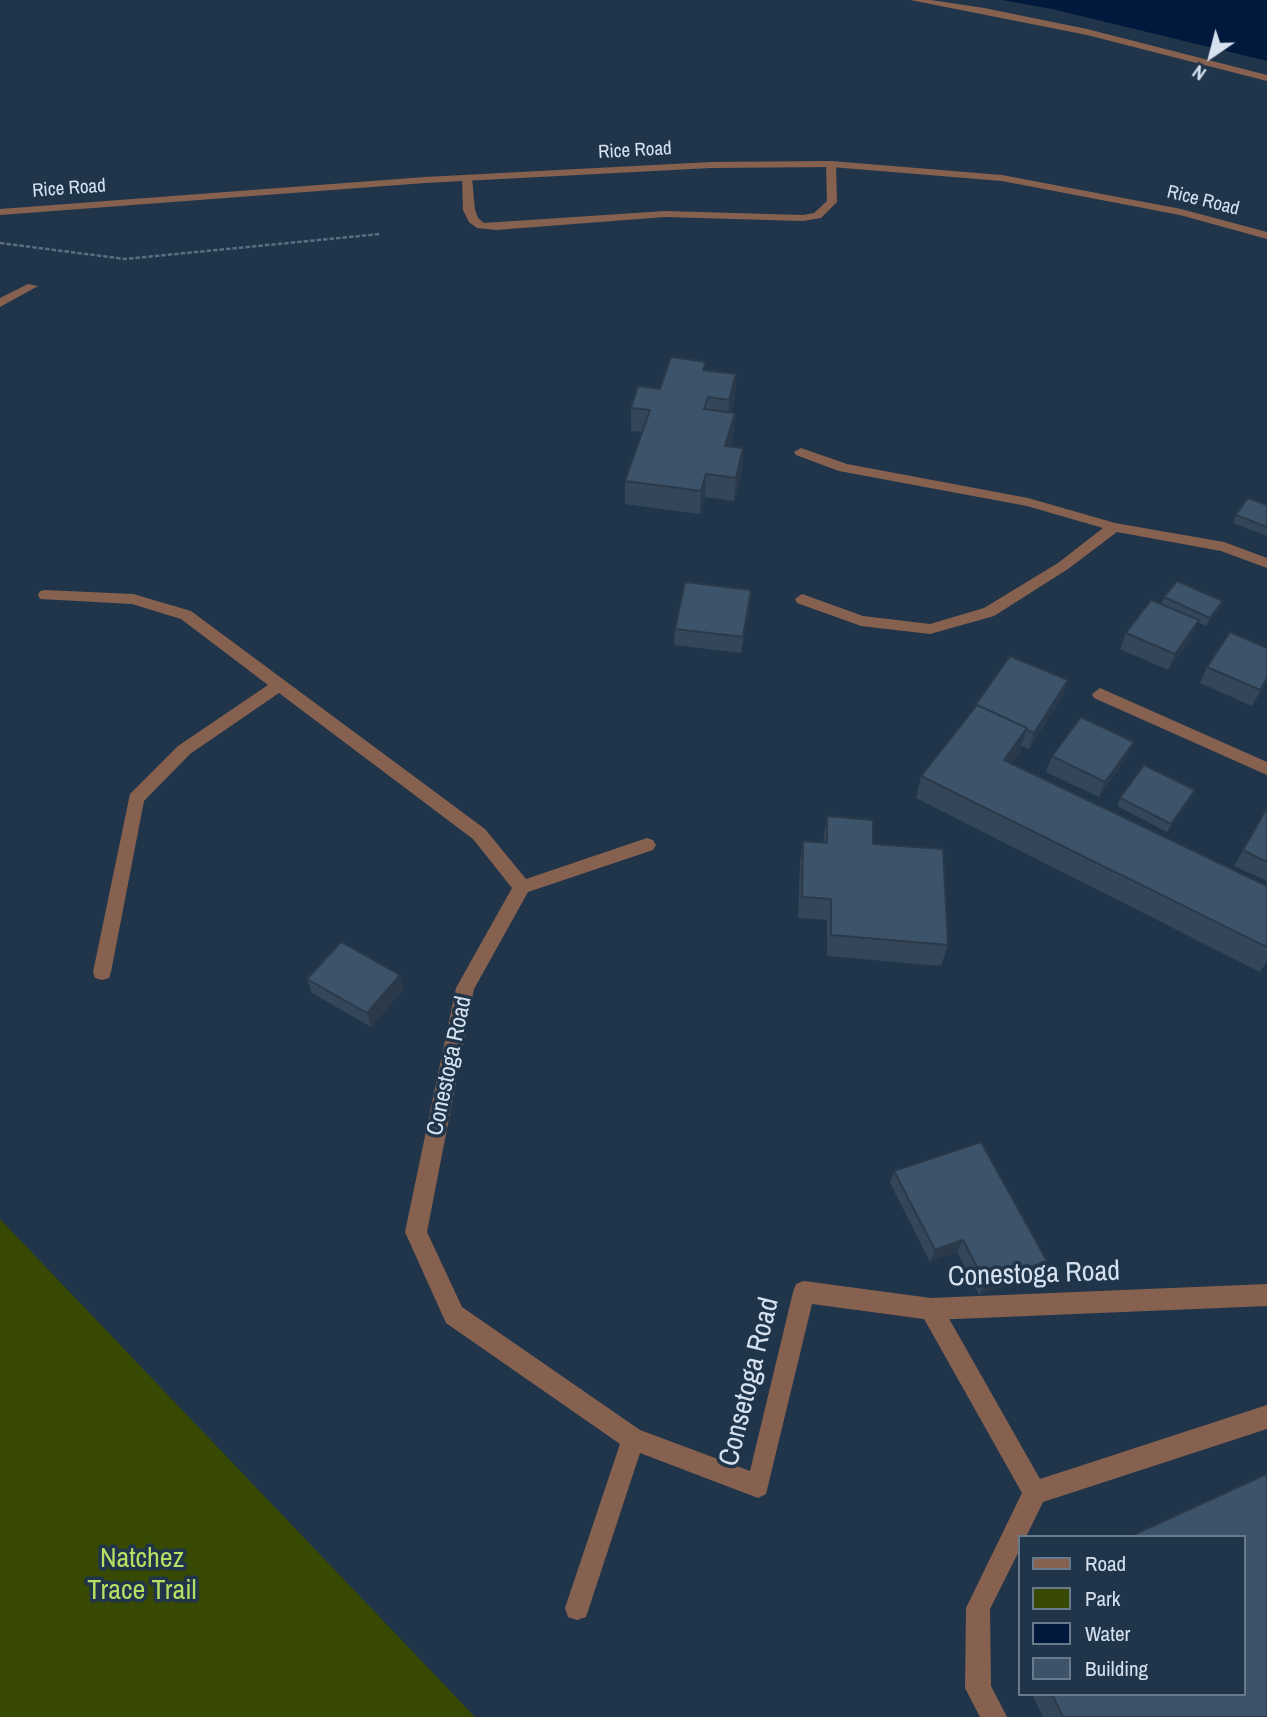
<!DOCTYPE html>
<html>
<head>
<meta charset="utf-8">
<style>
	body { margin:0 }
	#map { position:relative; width:1267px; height:1717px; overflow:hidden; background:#21354a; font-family:"Archivo Narrow",sans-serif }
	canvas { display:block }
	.legend { position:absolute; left:1018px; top:1535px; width:228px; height:161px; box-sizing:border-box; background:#21354a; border:2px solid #697a8c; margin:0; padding:9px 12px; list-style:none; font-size:21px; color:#d5e1ef }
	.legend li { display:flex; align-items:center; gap:14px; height:35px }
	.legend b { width:35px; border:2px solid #697a8c }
	.north { position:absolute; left:1176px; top:21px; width:70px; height:70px; -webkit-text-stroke:5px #21354a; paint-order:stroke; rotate:215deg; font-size:19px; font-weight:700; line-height:28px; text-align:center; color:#d5e1ef }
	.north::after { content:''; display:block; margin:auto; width:24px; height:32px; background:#d5e1ef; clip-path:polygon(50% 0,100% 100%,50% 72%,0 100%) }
</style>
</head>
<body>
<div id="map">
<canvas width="1267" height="1717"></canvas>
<ul class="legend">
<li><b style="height:9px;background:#87614f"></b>Road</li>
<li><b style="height:19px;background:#374903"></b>Park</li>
<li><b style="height:19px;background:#00193c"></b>Water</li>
<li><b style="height:19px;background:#3d5369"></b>Building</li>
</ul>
<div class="north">N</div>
</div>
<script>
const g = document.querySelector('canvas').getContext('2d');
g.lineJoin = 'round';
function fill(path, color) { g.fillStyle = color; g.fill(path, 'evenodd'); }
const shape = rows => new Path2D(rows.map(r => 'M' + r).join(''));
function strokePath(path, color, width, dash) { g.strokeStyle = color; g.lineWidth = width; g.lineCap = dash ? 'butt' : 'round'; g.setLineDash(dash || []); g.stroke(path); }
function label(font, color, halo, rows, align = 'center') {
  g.font = font + ' "Archivo Narrow",sans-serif'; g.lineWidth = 7; g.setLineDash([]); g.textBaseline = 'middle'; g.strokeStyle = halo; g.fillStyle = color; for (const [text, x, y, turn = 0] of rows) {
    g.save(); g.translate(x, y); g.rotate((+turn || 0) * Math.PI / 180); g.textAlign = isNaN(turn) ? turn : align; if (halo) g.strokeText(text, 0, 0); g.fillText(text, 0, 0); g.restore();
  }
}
const green = shape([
	[0,1219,475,1717,0,1717]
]);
const water = shape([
	[1002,0,1267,0,1267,61,1052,9]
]);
const path = shape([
	[0,243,125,259,380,234]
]);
const service = shape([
	[831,161,836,164,837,202,821,218,803,221,665,217,496,230,477,228,469,222,463,210,462,178,467,175,472,178,475,210,478,218,484,223,665,211,803,215,814,213,827,201,826,164,831,161],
	[28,284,38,286,0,307,0,298,28,284],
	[931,1298,939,1301,1040,1479,1267,1405,1267,1429,1043,1502,1026,1537,1020,1537,1020,1549,990,1609,991,1686,1007,1717,980,1717,965,1688,966,1608,1022,1493,923,1317,920,1309,923,1301,931,1298]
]);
const minor = shape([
	[910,0,931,0,984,8,1087,29,1267,75,1267,81,1087,35,910,0],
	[801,448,847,464,1028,498,1115,523,1224,542,1267,558,1267,568,1221,551,1117,532,1068,569,994,616,930,634,861,626,797,603,795,599,802,594,863,616,930,624,984,608,1058,563,1103,528,1027,506,839,471,796,455,794,452,801,448],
	[45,590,133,594,191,611,485,829,526,879,647,838,653,840,656,845,653,850,528,892,474,989,427,1232,462,1307,640,1430,750,1471,793,1292,796,1284,804,1281,931,1298,1267,1284,1267,1306,931,1320,812,1304,766,1494,758,1498,640,1453,586,1617,577,1620,568,1617,565,1608,620,1444,446,1323,405,1232,456,988,512,888,473,839,279,693,190,754,144,801,111,972,109,978,102,980,95,978,93,972,130,794,178,746,268,685,181,619,132,604,40,599,38,595,40,591,45,590],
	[1100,688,1267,762,1267,775,1094,698,1092,694,1100,688]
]);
const tertiary = shape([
	[831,161,1002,175,1181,209,1267,232,1267,239,1180,215,1002,181,831,167,711,168,425,183,0,215,0,209,425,177,711,162,831,161]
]);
const wall = shape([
	[705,370,736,374,735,397,731,412,735,413,733,436,730,446,743,448,742,471,734,501,705,497,700,514,625,504,625,481,642,432,631,431,631,408,660,389],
	[1267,505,1267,536,1233,523,1236,515],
	[751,590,750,606,741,653,674,645,675,629],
	[1164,597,1219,609,1206,626,1198,622,1192,636,1168,670,1120,649,1126,633,1161,604],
	[1207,667,1267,680,1252,706,1200,683],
	[1063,696,1029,749,1021,746,1020,751,1011,763,1267,886,1267,961,1260,972,916,798,921,776,974,710,974,707],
	[1052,756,1127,757,1099,797,1046,772],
	[1195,790,1191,798,1167,832,1117,806,1120,798],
	[1267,808,1267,881,1234,866],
	[827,816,873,844,948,945,941,966,827,956,827,920,798,918,800,863,803,841,823,843],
	[307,979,404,989,371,1027,312,993],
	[894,1171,1047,1261,1040,1273,979,1295,957,1252,930,1262,890,1183],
	[1032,1694,1244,1694,1267,1717,1043,1717]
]);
const shadedWall = shape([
	[736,374,735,397,728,423,729,400],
	[735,413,733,436,724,469,725,446],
	[743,448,742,471,734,501,736,478],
	[706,474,705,497,700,514,701,491],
	[751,590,750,606,741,653,743,637],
	[1223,601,1219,609,1206,626,1210,618],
	[1199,620,1192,636,1168,670,1175,654],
	[1267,678,1267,680,1252,706,1260,690],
	[1068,680,1063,696,1029,749,1034,733],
	[1027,728,1020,751,996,782,1004,760],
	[1134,742,1127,757,1099,797,1105,782],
	[1195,790,1191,798,1167,832,1171,824],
	[400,975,404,989,371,1027,367,1013],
	[963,1240,957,1252,930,1262,935,1250],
	[1047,1261,1040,1273,979,1295,986,1284]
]);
const building = shape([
	[671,357,706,362,703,370,736,374,729,400,708,397,704,409,735,413,725,446,743,448,736,478,706,474,701,491,625,481,650,410,631,408,638,386,660,389,671,357],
	[1248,498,1267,505,1267,527,1236,515,1248,498],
	[1177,581,1223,601,1210,618,1164,597,1177,581],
	[685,582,751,590,743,637,675,629,685,582],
	[1151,600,1199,620,1175,654,1126,633,1151,600],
	[1230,632,1267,648,1267,678,1260,690,1207,667,1230,632],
	[1010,656,1068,680,1034,733,1026,730,1027,728,977,705,974,707,1010,656],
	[977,705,1027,728,1004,760,1267,886,1267,947,921,776,977,705],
	[1081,717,1134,742,1105,782,1052,756,1081,717],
	[1144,765,1195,790,1171,824,1120,798,1144,765],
	[1267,808,1267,862,1243,850,1267,808],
	[827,816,873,820,873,844,943,849,948,945,831,935,831,899,802,897,803,841,827,843,827,816],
	[341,942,400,975,367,1013,307,979,341,942],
	[981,1142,1047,1261,986,1284,963,1240,935,1250,894,1171,981,1142],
	[1267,1474,1267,1717,1063,1717,1052,1694,1244,1694,1244,1537,1129,1537,1267,1474]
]);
const farStreetnames = [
	["Rice Road",635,151,-3],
	["Rice Road",69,189,-4],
	["Rice Road",1203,201,14]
];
const streetNames = [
	["Conestoga Road",450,1066,-78]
];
const nearStreetnames = [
	["Conestoga Road",1034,1275,-2],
	["Consetoga Road",750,1382,-76]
];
const nearParknames = [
	["Natchez",142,1559],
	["Trace Trail",142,1591]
];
fill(green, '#374903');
fill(water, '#00193c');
strokePath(path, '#5b6d80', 2.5, [4.5, 2]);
fill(service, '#87614f');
fill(minor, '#87614f');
fill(tertiary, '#87614f');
fill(wall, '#34475a');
fill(shadedWall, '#2b3a4a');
fill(building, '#3d5369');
strokePath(building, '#2b3a4a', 2);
label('19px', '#d5e1ef', '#21354a', farStreetnames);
label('23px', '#d5e1ef', '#21354a', streetNames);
label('28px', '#d5e1ef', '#21354a', nearStreetnames);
label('28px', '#b7dd63', '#21354a', nearParknames);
</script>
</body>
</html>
